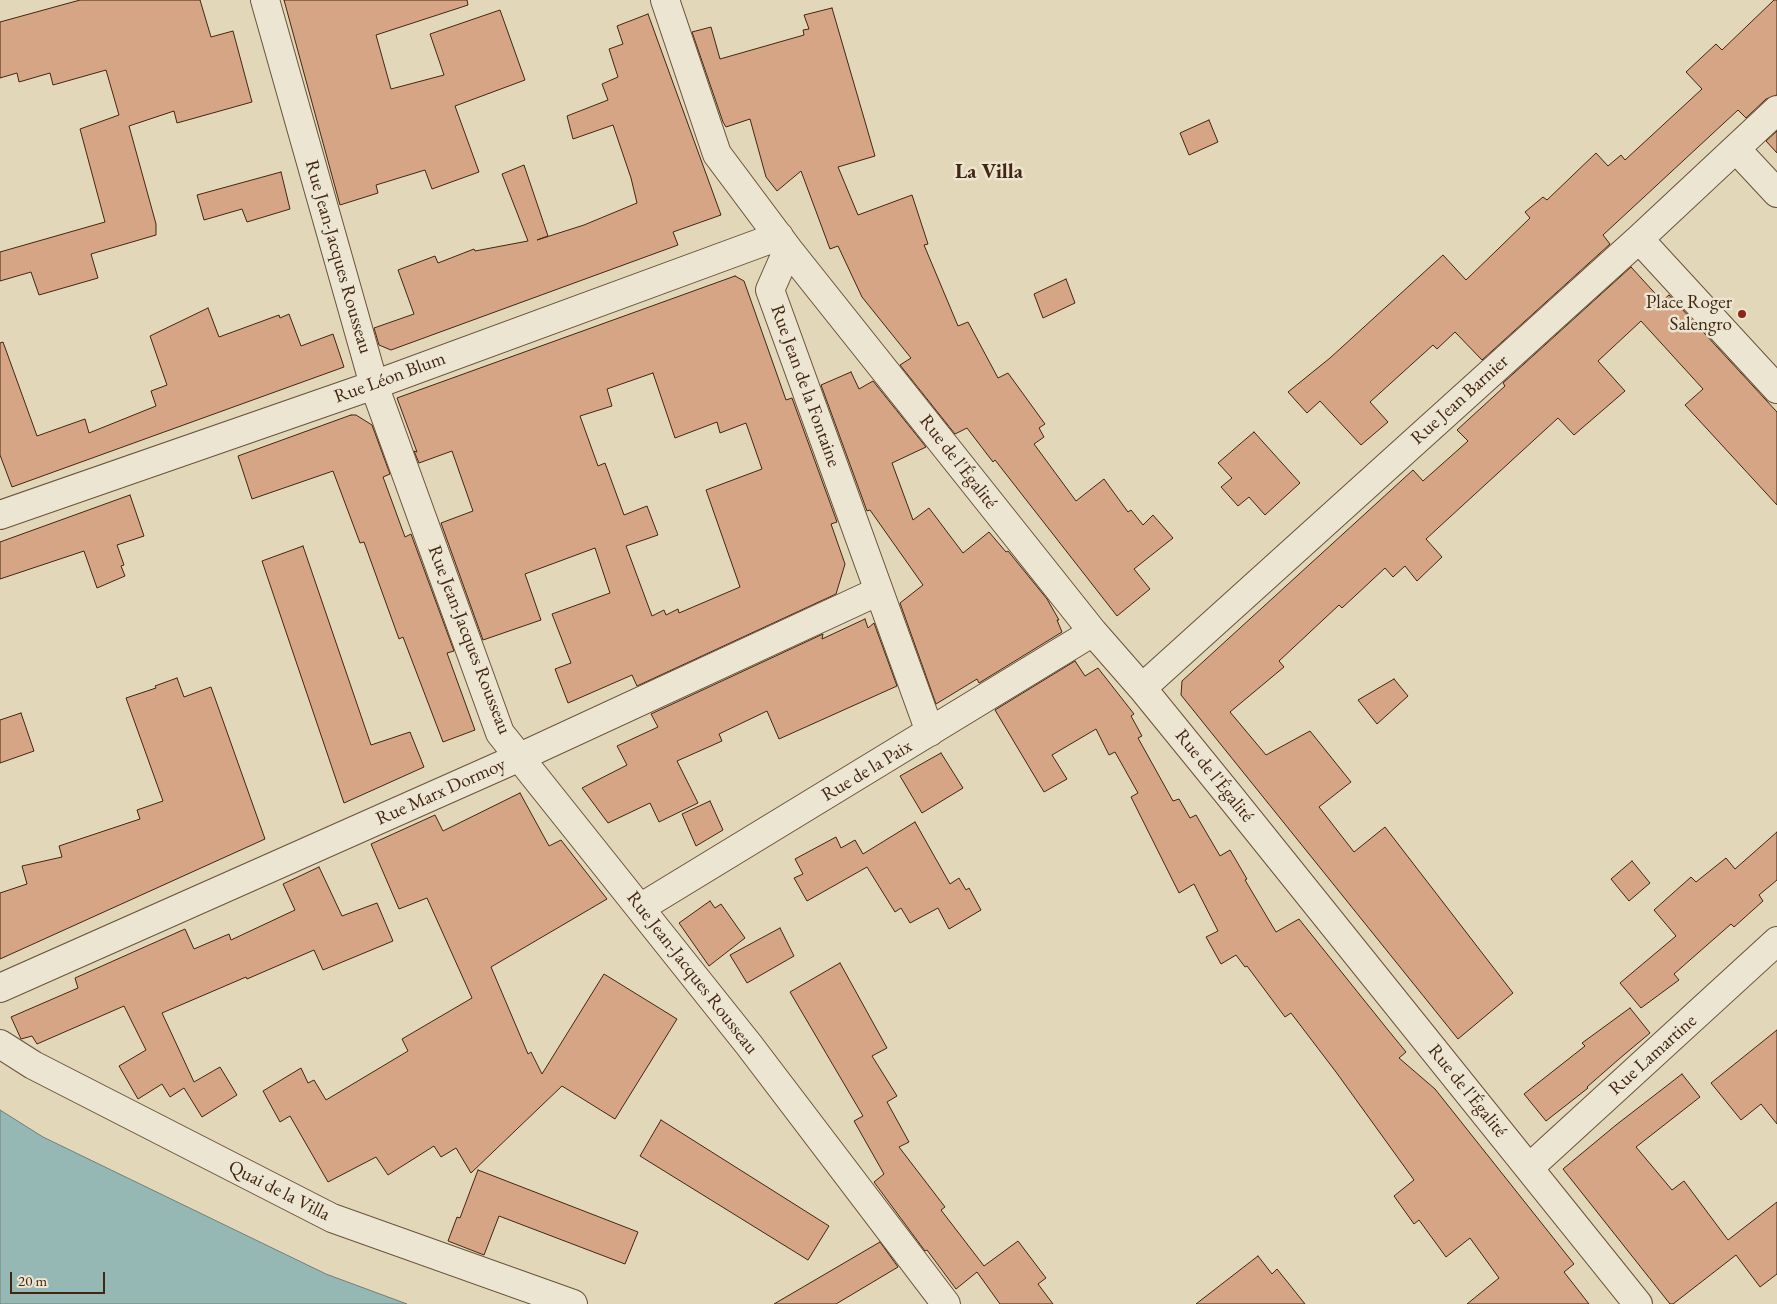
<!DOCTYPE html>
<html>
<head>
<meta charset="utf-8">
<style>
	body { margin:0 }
	#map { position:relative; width:1777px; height:1304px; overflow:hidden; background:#e2d7b9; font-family:"EB Garamond",serif }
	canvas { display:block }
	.scale { position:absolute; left:10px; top:1272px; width:95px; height:22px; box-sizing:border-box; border:2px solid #422610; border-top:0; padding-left:6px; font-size:15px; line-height:18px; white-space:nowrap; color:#422610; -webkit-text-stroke:4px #ece5d2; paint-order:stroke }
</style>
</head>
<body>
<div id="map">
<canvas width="1777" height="1304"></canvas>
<div class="scale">20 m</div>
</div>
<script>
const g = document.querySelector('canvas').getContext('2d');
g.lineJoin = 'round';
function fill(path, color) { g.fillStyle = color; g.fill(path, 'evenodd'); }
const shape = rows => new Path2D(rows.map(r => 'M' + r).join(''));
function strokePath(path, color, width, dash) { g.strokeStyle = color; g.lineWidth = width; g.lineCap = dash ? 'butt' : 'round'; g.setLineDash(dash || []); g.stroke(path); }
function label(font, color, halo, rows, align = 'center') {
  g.font = font + ' "EB Garamond",serif'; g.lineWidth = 5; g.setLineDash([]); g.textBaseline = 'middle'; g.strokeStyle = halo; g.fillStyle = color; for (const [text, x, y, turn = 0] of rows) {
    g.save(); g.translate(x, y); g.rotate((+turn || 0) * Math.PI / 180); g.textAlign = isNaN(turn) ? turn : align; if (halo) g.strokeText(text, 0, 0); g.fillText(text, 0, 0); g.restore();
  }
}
const water = shape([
	[0,1110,43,1137,326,1274,407,1304,0,1304,0,1110]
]);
const building = shape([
	[80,0,200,0,211,37,233,31,252,102,177,123,174,111,129,126,156,224,156,235,91,254,98,278,39,295,31,272,0,281,0,252,105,222,80,129,119,115,106,70,53,85,50,73,19,82,17,73,0,78,0,22,80,0],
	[284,0,467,0,468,5,376,35,391,89,444,75,430,34,500,10,525,80,455,106,479,172,432,189,425,170,376,185,378,193,340,205,284,0],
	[1774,0,1777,0,1777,95,1766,99,1746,118,1738,110,1603,235,1610,244,1482,360,1455,332,1437,349,1433,345,1370,402,1388,422,1361,445,1320,401,1307,413,1288,392,1330,358,1443,255,1466,280,1530,218,1525,212,1543,197,1547,200,1596,153,1608,166,1621,155,1625,160,1702,89,1686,72,1716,44,1722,50,1774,0],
	[832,8,875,156,838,167,858,215,912,195,928,244,924,245,958,326,968,322,998,378,1008,373,1045,424,1039,428,1044,437,1034,444,1076,501,1104,479,1128,512,1131,510,1143,525,1153,515,1173,538,1134,569,1150,589,1117,616,995,460,993,462,967,428,955,434,900,365,911,358,862,297,838,246,830,249,801,171,777,191,766,177,750,119,726,127,723,122,692,32,711,27,720,59,804,35,803,30,809,29,804,15,832,8],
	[648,14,721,215,673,232,678,245,391,350,379,345,374,328,414,314,398,270,435,256,438,263,474,249,475,251,528,241,502,174,524,165,548,236,537,240,584,225,637,203,631,178,613,125,573,139,567,116,608,100,602,84,618,77,609,49,623,44,617,26,648,14],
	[1209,120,1218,142,1189,155,1180,133,1209,120],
	[1777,131,1777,153,1766,141,1777,131],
	[281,172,290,209,247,222,242,209,204,220,197,195,281,172],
	[1631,267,1662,301,1669,295,1777,412,1777,505,1685,405,1703,389,1641,321,1598,361,1625,391,1574,435,1558,418,1426,539,1442,557,1417,581,1405,566,1393,577,1385,568,1342,608,1339,605,1279,661,1284,667,1230,712,1266,755,1310,731,1351,782,1319,807,1354,852,1385,827,1513,993,1458,1039,1181,695,1182,681,1413,470,1423,481,1468,441,1457,430,1505,386,1503,383,1631,267],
	[735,276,744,281,786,400,792,398,837,522,831,524,845,564,836,594,637,686,632,675,568,703,555,669,571,663,552,614,610,593,595,548,525,574,541,620,483,640,441,523,473,511,452,451,419,463,414,451,417,452,397,398,735,276],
	[653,373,675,438,717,422,720,433,746,423,762,469,706,490,740,587,679,613,678,609,666,615,664,610,652,616,626,546,658,535,647,506,624,515,605,463,598,466,580,416,612,406,607,389,653,373],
	[1066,279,1075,303,1043,318,1034,294,1066,279],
	[208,308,219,337,279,315,280,318,289,314,301,346,333,334,344,367,12,487,0,455,0,343,3,342,37,436,85,419,89,433,156,406,151,391,167,385,150,336,208,308],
	[851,372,859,389,873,381,926,447,892,463,913,520,929,508,963,553,989,532,1006,552,1008,551,1047,599,1059,620,1057,620,1062,632,979,683,977,679,936,704,900,603,923,585,870,510,867,511,821,385,851,372],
	[351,415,356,415,372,425,390,474,383,477,405,537,411,534,454,651,447,653,475,730,443,742,403,637,399,639,364,542,360,543,333,471,252,499,238,456,351,415],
	[1254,432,1300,483,1265,515,1249,497,1238,506,1221,487,1232,478,1218,463,1254,432],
	[130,495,144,536,117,545,124,565,121,566,125,576,97,588,84,551,0,579,0,542,130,495],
	[303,546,371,745,410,732,424,767,344,803,262,561,303,546],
	[865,619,868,628,874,623,897,686,779,739,767,711,719,734,722,741,677,761,698,803,659,822,650,803,608,823,582,788,627,765,617,746,658,727,651,714,823,634,822,639,865,619],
	[1075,661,1085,676,1098,668,1134,714,1131,716,1142,736,1138,738,1173,801,1179,799,1190,818,1196,815,1220,856,1230,850,1247,879,1245,880,1276,932,1299,919,1388,1030,1406,1052,1399,1058,1435,1089,1574,1264,1564,1272,1589,1304,1467,1304,1499,1278,1470,1238,1446,1257,1419,1220,1414,1224,1394,1196,1414,1180,1336,1072,1291,1013,1285,1017,1247,966,1245,967,1236,955,1221,964,1206,937,1218,931,1194,884,1179,893,1131,797,1138,793,1115,752,1109,755,1096,729,1052,755,1067,779,1044,792,995,710,1075,661],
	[177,678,184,697,211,687,265,839,0,959,0,893,27,884,22,866,62,857,59,846,140,819,137,810,163,801,126,698,156,688,155,686,177,678],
	[1394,679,1408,696,1377,724,1358,700,1394,679],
	[21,713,34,751,0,763,0,720,21,713],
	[941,753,963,788,922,813,900,776,941,753],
	[520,793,549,846,561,840,607,899,491,967,528,1054,531,1052,542,1074,604,974,677,1019,615,1119,562,1086,471,1173,456,1148,441,1157,434,1146,388,1175,376,1157,328,1182,290,1116,280,1122,263,1091,301,1068,308,1083,314,1080,326,1100,408,1051,402,1039,472,998,427,898,399,909,371,844,435,815,443,831,520,793],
	[710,801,723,830,696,846,682,814,710,801],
	[915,822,950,884,959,878,966,890,969,888,981,910,949,929,938,908,910,923,901,908,895,912,867,867,807,901,794,878,803,874,795,859,836,837,841,848,855,840,863,854,915,822],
	[1777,832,1777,880,1759,895,1763,901,1734,927,1731,924,1674,974,1679,980,1641,1008,1620,983,1676,936,1654,910,1691,877,1696,882,1726,858,1735,869,1777,832],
	[1632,861,1650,883,1629,901,1611,879,1632,861],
	[319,867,342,916,377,903,393,941,323,970,314,950,247,979,246,977,162,1013,194,1082,220,1067,237,1095,202,1117,184,1088,170,1097,162,1084,138,1099,119,1066,146,1050,124,1006,37,1044,32,1036,21,1039,11,1017,78,988,75,978,185,929,194,949,229,934,231,940,295,910,283,884,319,867],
	[710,901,715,908,721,904,745,938,709,966,679,923,710,901],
	[780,928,794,956,747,983,730,955,780,928],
	[840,963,887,1048,872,1056,897,1096,887,1102,909,1142,899,1147,945,1207,941,1210,984,1266,1018,1241,1046,1278,1038,1284,1053,1304,1000,1304,977,1272,956,1289,927,1250,925,1251,874,1182,884,1174,854,1121,863,1116,790,992,840,963],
	[1630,1008,1650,1033,1619,1059,1587,1087,1588,1088,1546,1121,1524,1094,1585,1046,1582,1043,1630,1008],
	[1777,1030,1777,1124,1761,1104,1741,1120,1711,1083,1777,1030],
	[1682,1074,1700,1097,1636,1147,1672,1190,1684,1181,1728,1240,1777,1202,1777,1274,1760,1287,1736,1255,1673,1304,1670,1304,1563,1169,1616,1125,1682,1074],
	[661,1120,829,1226,808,1260,640,1156,661,1120],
	[478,1170,638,1232,625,1264,499,1216,484,1255,448,1241,457,1217,460,1218,478,1170],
	[880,1242,898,1267,836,1304,774,1304,880,1242],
	[1258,1256,1272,1274,1277,1269,1305,1304,1196,1304,1258,1256]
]);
const minor = shape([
	[265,0,374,385,500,733,749,1045,946,1304],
	[665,0,717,154,788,249,770,290,930,732],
	[1736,149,1777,193],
	[1639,239,1777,389],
	[788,249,1093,632,1142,688,1229,795,1638,1304],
	[0,515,374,385,779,236],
	[1142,688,1639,239,1777,110],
	[640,908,1093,632],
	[0,988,520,757,879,591],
	[0,1044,33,1065,332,1218,573,1304],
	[1529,1168,1777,941]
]);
const markers = [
	[1742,314,5,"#8f2418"]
];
const streetNames = [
	["Rue Jean-Jacques Rousseau",338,257,74],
	["Rue Léon Blum",390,378,-20],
	["Rue Jean de la Fontaine",805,386,70],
	["Rue Jean Barnier",1460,400,-42],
	["Rue de l'Égalité",958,462,52],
	["Rue Jean-Jacques Rousseau",469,640,69],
	["Rue de la Paix",867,771,-31],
	["Rue de l'Égalité",1214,776,51],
	["Rue Marx Dormoy",441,792,-24],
	["Rue Jean-Jacques Rousseau",692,973,52],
	["Rue Lamartine",1653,1055,-42],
	["Rue de l'Égalité",1467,1091,51],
	["Quai de la Villa",279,1191,27]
];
const poiNames = [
	["Place Roger",1732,303],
	["Salengro",1732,325]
];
const quarterNames = [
	["La Villa",989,172]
];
fill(water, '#96b8b5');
strokePath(water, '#747e73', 1);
fill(building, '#d6a585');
strokePath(building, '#422610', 1);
strokePath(minor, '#6a523a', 30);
strokePath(minor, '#ece5d2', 28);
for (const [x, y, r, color] of markers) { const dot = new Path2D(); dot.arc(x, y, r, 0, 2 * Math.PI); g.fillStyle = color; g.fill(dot); strokePath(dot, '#ece5d2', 2); }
label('19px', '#422610', '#ece5d2', streetNames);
label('19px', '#422610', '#ece5d2', poiNames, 'right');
label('bold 21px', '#422610', '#ece5d2', quarterNames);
</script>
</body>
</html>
